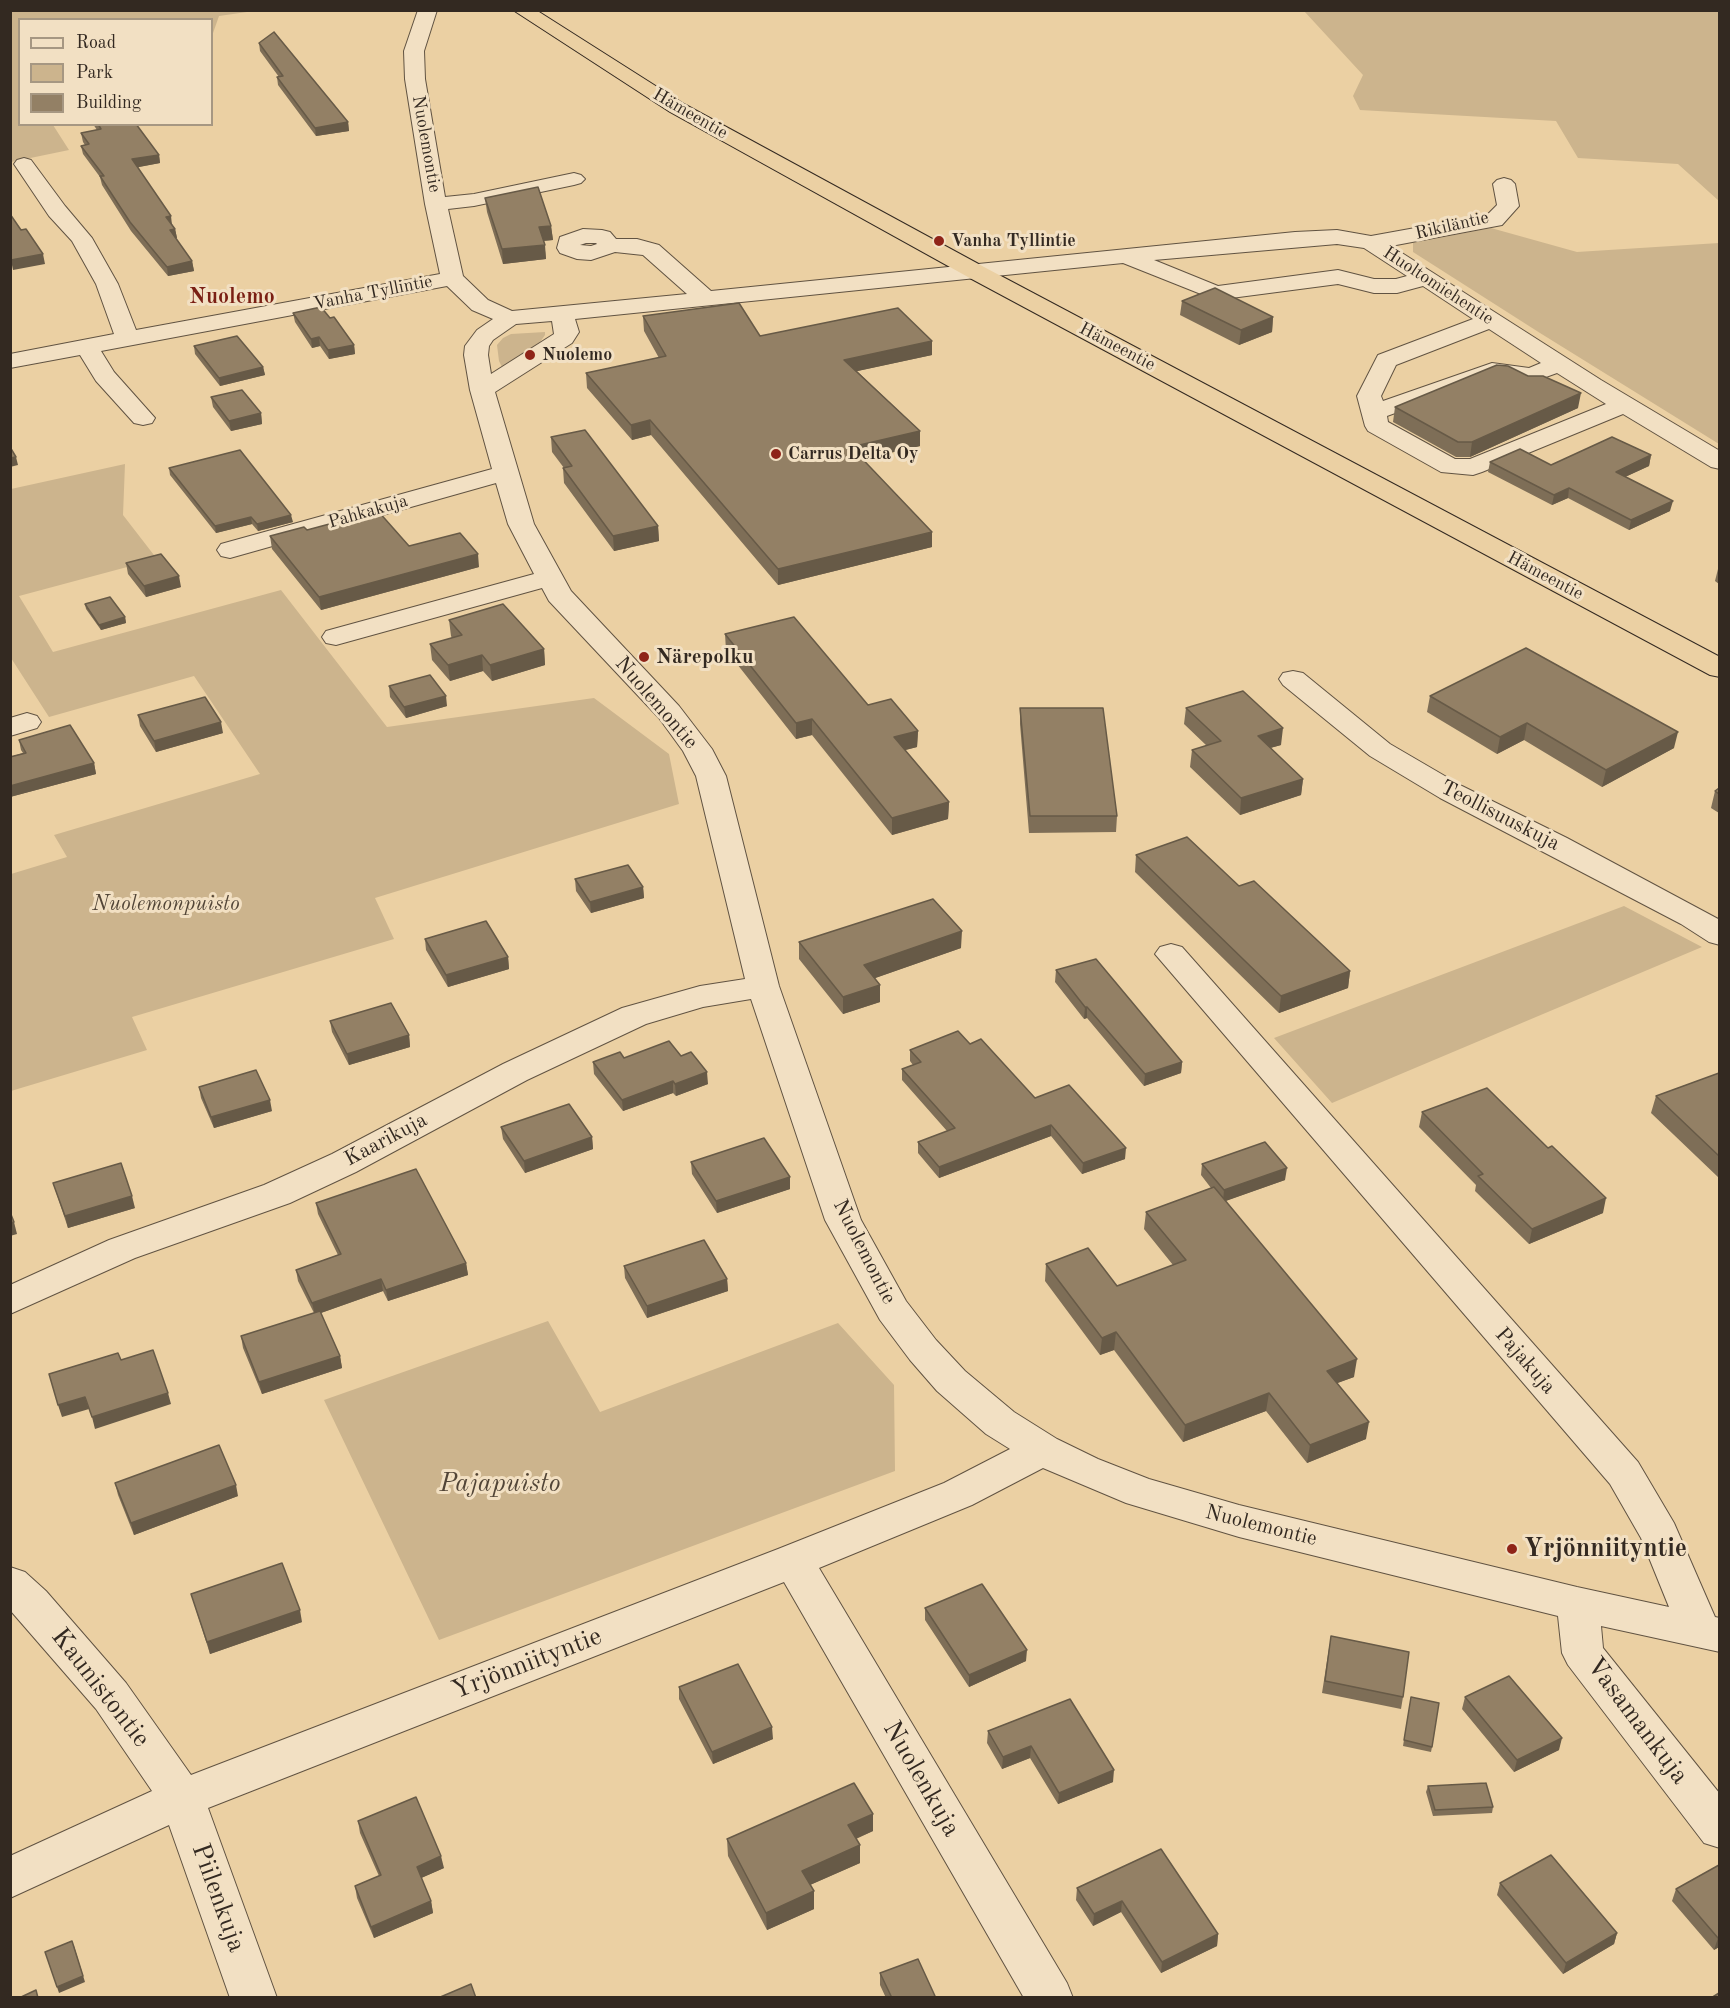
<!DOCTYPE html>
<html>
<head>
<meta charset="utf-8">
<style>
	body { margin:0 }
	#map { position:relative; width:1730px; height:2008px; overflow:hidden; background:#ebd0a3; font-family:"Old Standard TT",serif }
	canvas { display:block }
	.frame { position:absolute; inset:0; border:12px solid #332921; pointer-events:none }
	.legend { position:absolute; left:18px; top:18px; width:195px; height:108px; box-sizing:border-box; background:#f2e0c3; border:2px solid #a69782; margin:0; padding:8px 10px; list-style:none; font-size:18px; color:#332921 }
	.legend li { display:flex; align-items:center; gap:12px; height:30px }
	.legend b { width:30px; border:2px solid #a69782 }
</style>
</head>
<body>
<div id="map">
<canvas width="1730" height="2008"></canvas>
<div class="frame"></div>
<ul class="legend">
<li><b style="height:8px;background:#f2e0c3"></b>Road</li>
<li><b style="height:16px;background:#ccb48d"></b>Park</li>
<li><b style="height:16px;background:#938065"></b>Building</li>
</ul>
</div>
<script>
const g = document.querySelector('canvas').getContext('2d');
g.lineJoin = 'round';
function fill(path, color) { g.fillStyle = color; g.fill(path, 'evenodd'); }
const shape = rows => new Path2D(rows.map(r => 'M' + r).join(''));
function strokePath(path, color, width, dash) { g.strokeStyle = color; g.lineWidth = width; g.lineCap = dash ? 'butt' : 'round'; g.setLineDash(dash || []); g.stroke(path); }
function label(font, color, halo, rows, align = 'center') {
  g.font = font + ' "Old Standard TT",serif'; g.lineWidth = 6; g.setLineDash([]); g.textBaseline = 'middle'; g.strokeStyle = halo; g.fillStyle = color; for (const [text, x, y, turn = 0] of rows) {
    g.save(); g.translate(x, y); g.rotate((+turn || 0) * Math.PI / 180); g.textAlign = isNaN(turn) ? turn : align; if (halo) g.strokeText(text, 0, 0); g.fillText(text, 0, 0); g.restore();
  }
}
const green = shape([
	[11,11,254,11,219,16,212,36,212,20,20,20,20,124,53,125,69,150,11,162],
	[1304,11,1719,11,1719,201,1678,164,1578,158,1556,121,1360,110,1353,96,1363,75],
	[1491,228,1577,252,1719,243,1719,444,1540,333,1413,252,1413,243],
	[545,332,545,335,538,345,503,369,499,361,497,345,503,338,511,334],
	[125,464,123,515,157,559,19,596,53,652,281,590,387,727,594,698,669,754,679,804,375,898,394,939,132,1017,147,1050,11,1091,11,874,67,857,54,835,260,774,194,676,49,717,11,658,11,489],
	[1624,906,1702,947,1332,1103,1274,1038],
	[548,1321,600,1412,838,1323,894,1385,895,1471,439,1640,324,1400]
]);
const minor = shape([
	[418,10,437,10,424,51,425,79,445,197,474,194,574,173,581,175,585,179,581,183,574,185,474,206,448,209,463,276,488,300,512,311,687,294,643,255,615,252,591,260,577,259,560,253,557,248,560,237,583,229,602,230,610,232,616,239,637,239,659,245,711,291,1295,232,1337,230,1371,236,1487,215,1497,205,1493,184,1497,180,1504,178,1511,180,1515,184,1519,206,1502,225,1391,246,1601,380,1720,451,1720,469,1711,467,1623,414,1482,472,1473,475,1441,472,1368,431,1365,426,1357,396,1378,355,1473,319,1423,286,1397,293,1374,293,1338,284,1216,300,1123,263,575,319,579,332,572,343,495,392,534,524,571,591,679,706,712,749,726,776,779,986,861,1220,906,1301,936,1340,965,1371,1014,1412,1057,1439,1098,1459,1149,1479,1239,1505,1577,1587,1669,1607,1641,1538,1610,1484,1155,954,1160,947,1171,944,1182,947,1638,1462,1674,1523,1715,1617,1720,1618,1720,1652,1601,1626,1603,1648,1720,1794,1720,1848,1704,1843,1568,1665,1562,1653,1558,1616,1239,1537,1126,1503,1043,1468,972,1505,819,1568,1067,1983,1073,1998,1024,1998,784,1582,208,1808,277,1998,230,1998,169,1825,10,1898,10,1856,152,1791,96,1709,10,1610,10,1567,25,1572,46,1591,126,1683,191,1775,778,1549,944,1483,1010,1449,986,1434,937,1391,910,1360,880,1320,825,1220,751,999,703,1007,646,1024,527,1080,356,1172,290,1203,135,1258,10,1314,10,1285,109,1240,264,1185,332,1154,503,1064,622,1008,700,986,745,979,696,776,683,751,659,718,549,601,542,588,336,645,326,643,322,637,326,631,534,574,508,524,496,483,230,558,221,556,217,550,221,544,492,469,470,390,464,355,465,346,477,330,493,319,472,310,447,286,101,351,114,372,155,418,152,423,143,425,134,423,96,381,80,355,10,368,10,354,114,334,96,284,72,241,49,216,14,164,17,160,24,158,31,160,65,206,92,238,118,284,136,330,440,274,425,204,405,79,404,51,418,10],
	[586,243,596,243,597,244,591,246,580,245,586,243],
	[1337,244,1364,248,1407,276,1396,279,1374,279,1338,270,1218,286,1154,260,1337,244],
	[552,321,554,334,491,374,488,355,489,346,493,340,516,324,552,321],
	[1489,329,1541,363,1529,368,1492,363,1383,401,1381,396,1396,365,1489,329],
	[1557,373,1606,404,1470,459,1455,459,1388,422,1387,416,1494,377,1532,382,1557,373],
	[1293,671,1303,673,1390,744,1462,786,1567,838,1720,920,1720,945,1709,942,1681,924,1440,798,1370,756,1283,685,1279,679,1283,673,1293,671],
	[27,713,37,716,41,722,37,728,10,736,10,718,27,713]
]);
const highway = shape([
	[513,10,536,10,684,104,984,267,1720,657,1720,677,1710,675,968,277,670,112,513,10]
]);
const wall = shape([
	[259,43,348,122,349,131,316,136,278,85,277,77,279,77,260,51],
	[93,124,136,124,159,155,160,163,138,167,175,229,177,238,175,238,192,261,194,271,168,276,131,231,102,185,100,177,83,154,81,146,85,145,83,142,81,133,97,130],
	[485,198,551,226,553,240,544,241,546,259,503,264,487,212],
	[1182,301,1273,317,1272,332,1239,345,1180,315],
	[293,313,354,345,355,354,329,359,320,346,312,348,295,322],
	[643,316,760,336,932,341,932,355,857,371,920,431,920,446,863,459,932,547,778,585,651,435,632,440,587,388,586,373,659,358,644,331],
	[194,346,263,367,265,375,220,386,195,354],
	[211,397,261,413,262,424,231,431,213,407],
	[1395,407,1578,408,1470,457,1456,457,1393,422],
	[551,437,658,526,659,541,614,551,564,483,563,468,564,468,552,452],
	[1651,455,1649,466,1625,477,1670,511,1629,530,1568,498,1552,505,1488,472,1490,462,1551,465],
	[169,468,293,522,258,531,252,524,216,533,170,475],
	[307,530,409,546,479,567,321,610,272,549,270,536],
	[126,563,181,587,146,597,128,574],
	[1719,565,1719,584,1715,581],
	[85,604,125,617,126,623,101,630,86,609],
	[449,620,544,649,545,665,492,681,483,671,450,681,432,660,430,644,452,638,451,636],
	[725,634,918,731,917,747,905,750,949,802,948,819,892,835,812,735,796,739,726,650],
	[389,686,447,706,406,718,390,697],
	[1430,696,1674,748,1602,787,1524,740,1497,754,1427,712],
	[1020,708,1117,816,1116,832,1029,833,1020,724],
	[1186,708,1281,745,1270,748,1303,779,1301,795,1240,815,1190,767,1192,750,1207,746,1184,724],
	[138,715,223,733,156,752,140,726],
	[19,740,94,763,96,774,10,797,10,757,23,753,21,750],
	[1719,788,1719,813,1711,808,1715,791],
	[1136,855,1239,886,1350,971,1348,988,1279,1013,1135,872],
	[575,879,643,887,644,898,591,913,576,891],
	[425,939,508,957,509,969,448,987,426,950],
	[799,942,961,948,875,978,880,985,880,1002,843,1014,799,959],
	[1056,970,1182,1062,1181,1073,1144,1086,1087,1018,1084,1019,1055,982],
	[330,1021,409,1035,410,1047,349,1065,332,1032],
	[970,1044,1035,1098,1125,1159,1082,1174,1051,1136,939,1178,918,1153,918,1142,947,1131,902,1080,902,1069,913,1065,910,1061,910,1050],
	[624,1058,708,1084,676,1096,673,1093,623,1111,594,1074,593,1062],
	[1719,1073,1719,1178,1651,1113,1656,1096],
	[199,1087,272,1111,214,1128,201,1098],
	[1422,1112,1603,1213,1529,1244,1475,1191,1476,1185,1419,1127],
	[501,1127,592,1137,593,1149,525,1173,503,1139],
	[691,1162,790,1177,790,1189,717,1213,692,1174],
	[1202,1164,1285,1180,1225,1201,1354,1377,1337,1383,1366,1439,1307,1463,1266,1411,1183,1442,1114,1350,1100,1355,1045,1281,1046,1264,1117,1286,1173,1265,1144,1229,1146,1212,1211,1188,1201,1175],
	[53,1183,135,1208,68,1228],
	[316,1203,466,1263,468,1275,388,1301,383,1291,321,1313,340,1356,342,1368,262,1394,243,1348,241,1336,314,1313,298,1281,296,1270,338,1255,318,1214],
	[624,1266,727,1279,728,1291,647,1318,625,1278],
	[115,1483,238,1496,134,1535,118,1495],
	[191,1594,302,1622,210,1654],
	[925,1608,1026,1661,969,1687,925,1620],
	[1329,1648,1403,1697,1401,1709,1322,1693],
	[679,1687,773,1739,713,1764,679,1699],
	[1411,1697,1432,1747,1431,1752,1403,1746],
	[1465,1697,1559,1750,1514,1772,1462,1709],
	[1070,1699,1113,1782,1058,1804,1030,1758,1002,1769,987,1743,988,1731],
	[1428,1786,1493,1807,1492,1813,1433,1816,1426,1792],
	[358,1821,444,1868,421,1878,431,1901,433,1913,374,1938,357,1898,355,1886,379,1876,360,1833],
	[873,1831,856,1839,860,1863,810,1885,814,1891,814,1909,767,1930,728,1856,727,1839],
	[1161,1849,1218,1934,1217,1946,1161,1973,1121,1912,1093,1926,1076,1900,1077,1888],
	[1719,1865,1719,1947,1714,1950,1672,1901,1676,1889],
	[1500,1883,1617,1933,1614,1944,1563,1974,1497,1895],
	[880,1973,935,1998,886,1998,880,1985]
]);
const shadedWall = shape([
	[348,122,349,131,316,136,315,128],
	[159,155,160,163,134,168,132,159],
	[171,216,172,225,166,217],
	[551,226,553,240,540,241,539,227],
	[175,229,177,238,171,239,170,230],
	[545,245,546,259,503,264,502,249],
	[43,254,45,264,13,270,11,260],
	[192,261,194,271,168,276,167,267],
	[1273,317,1272,332,1239,345,1241,330],
	[319,337,320,346,312,348,311,339],
	[932,341,932,355,844,374,844,360],
	[354,345,355,354,329,359,328,350],
	[263,367,265,375,220,386,219,378],
	[1581,393,1578,408,1470,457,1472,442],
	[261,413,262,424,231,431,229,421],
	[650,420,651,435,632,440,631,425],
	[920,431,920,446,851,462,851,447],
	[1651,455,1649,466,1614,482,1616,472],
	[16,457,18,465,10,467,10,458],
	[1569,488,1568,498,1552,505,1554,495],
	[1673,501,1670,511,1629,530,1631,520],
	[291,515,293,522,258,531,257,524],
	[251,517,252,524,216,533,215,526],
	[658,526,659,541,614,551,613,536],
	[932,532,932,547,778,585,778,569],
	[478,554,479,567,321,610,319,597],
	[179,576,181,587,146,597,144,586],
	[125,617,126,623,101,630,99,625],
	[544,649,545,665,492,681,490,665],
	[482,655,483,671,450,681,448,665],
	[446,696,447,706,406,718,404,707],
	[812,719,812,735,796,739,796,723],
	[221,722,223,733,156,752,154,741],
	[1527,723,1524,740,1497,754,1500,737],
	[1283,728,1281,745,1256,752,1258,736],
	[918,731,917,747,894,753,894,737],
	[1678,732,1674,748,1602,787,1606,770],
	[94,763,96,774,10,797,10,786],
	[1303,779,1301,795,1240,815,1241,798],
	[949,802,948,819,892,835,892,818],
	[643,887,644,898,591,913,590,902],
	[962,931,961,948,864,982,864,965],
	[508,957,509,969,448,987,446,975],
	[1350,971,1348,988,1279,1013,1281,996],
	[880,985,880,1002,843,1014,843,997],
	[1085,1007,1087,1007,1087,1018,1084,1019],
	[409,1035,410,1047,349,1065,347,1054],
	[1182,1062,1181,1073,1144,1086,1145,1074],
	[707,1072,708,1084,676,1096,675,1084],
	[673,1081,673,1093,623,1111,622,1100],
	[270,1100,272,1111,214,1128,211,1117],
	[1051,1125,1051,1136,939,1178,939,1167],
	[592,1137,593,1149,525,1173,524,1161],
	[1126,1148,1125,1159,1082,1174,1083,1163],
	[1287,1168,1285,1180,1223,1202,1224,1190],
	[790,1177,790,1189,717,1213,716,1201],
	[132,1196,135,1208,68,1228,65,1216],
	[1606,1198,1603,1213,1529,1244,1532,1229],
	[14,1222,17,1234,10,1236,10,1223],
	[466,1263,468,1275,388,1301,386,1290],
	[381,1279,383,1291,315,1315,312,1303],
	[727,1279,728,1291,647,1318,647,1306],
	[1116,1332,1114,1350,1100,1355,1102,1338],
	[340,1356,342,1368,262,1394,259,1382],
	[1357,1359,1354,1377,1324,1388,1327,1371],
	[168,1393,171,1404,95,1429,92,1417],
	[1269,1393,1266,1411,1183,1442,1185,1425],
	[85,1397,89,1409,62,1417,58,1405],
	[1369,1422,1366,1439,1307,1463,1310,1445],
	[236,1485,238,1496,134,1535,131,1523],
	[300,1610,302,1622,210,1654,207,1642],
	[1027,1650,1026,1661,969,1687,969,1675],
	[772,1727,773,1739,713,1764,712,1752],
	[1562,1738,1559,1750,1514,1772,1517,1760],
	[1031,1746,1030,1758,1002,1769,1003,1757],
	[1114,1770,1113,1782,1058,1804,1059,1793],
	[873,1814,873,1831,848,1842,848,1825],
	[860,1845,860,1863,803,1888,802,1871],
	[441,1856,444,1868,419,1879,417,1867],
	[814,1891,814,1909,767,1930,766,1913],
	[431,1901,433,1913,374,1938,371,1927],
	[1122,1901,1121,1912,1093,1926,1094,1914],
	[1617,1933,1614,1944,1563,1974,1566,1963],
	[1218,1934,1217,1946,1161,1973,1162,1962],
	[1718,1938,1719,1938,1719,1947,1714,1950],
	[74,1946,85,1982,59,1993,57,1987]
]);
const building = shape([
	[274,32,348,122,315,128,277,77,283,76,259,43,274,32],
	[98,124,136,124,159,155,132,159,171,216,166,217,175,229,170,230,192,261,167,267,130,222,100,176,104,176,81,146,89,144,81,133,101,129,98,124],
	[538,187,551,226,539,227,545,245,502,249,485,198,538,187],
	[10,214,21,230,26,229,43,254,11,260,10,214],
	[1215,288,1273,317,1241,330,1182,301,1215,288],
	[739,303,760,336,898,308,932,341,844,360,920,431,851,447,932,532,778,569,650,420,631,425,586,373,666,356,643,316,739,303],
	[321,307,330,318,334,317,354,345,328,350,319,337,311,339,293,313,321,307],
	[237,336,263,367,219,378,194,346,237,336],
	[1497,365,1508,366,1528,376,1543,376,1581,393,1472,442,1458,442,1395,407,1497,365],
	[242,390,261,413,229,421,211,397,242,390],
	[585,430,658,526,613,536,563,468,572,466,551,437,585,430],
	[1612,437,1651,455,1616,472,1673,501,1631,520,1569,488,1554,495,1490,462,1520,449,1551,465,1612,437],
	[10,447,16,457,10,458,10,447],
	[240,450,291,515,257,524,251,517,215,526,169,468,240,450],
	[378,511,409,546,460,533,478,554,319,597,270,536,304,527,307,530,378,511],
	[161,554,179,576,144,586,126,563,161,554],
	[110,597,125,617,99,625,85,604,110,597],
	[503,604,544,649,490,665,482,655,448,665,430,644,462,635,449,620,503,604],
	[794,617,868,705,891,699,918,731,894,737,949,802,892,818,812,719,796,723,725,634,794,617],
	[1526,648,1678,732,1606,770,1527,723,1500,737,1430,696,1526,648],
	[430,675,446,696,404,707,389,686,430,675],
	[1243,691,1283,728,1258,736,1303,779,1241,798,1192,750,1221,741,1186,708,1243,691],
	[205,697,221,722,154,741,138,715,205,697],
	[1020,708,1103,708,1117,816,1030,816,1020,708],
	[70,725,94,763,10,786,10,757,26,753,19,740,70,725],
	[1719,788,1719,794,1715,791,1719,788],
	[1187,837,1239,886,1254,881,1350,971,1281,996,1136,855,1187,837],
	[628,865,643,887,590,902,575,879,628,865],
	[933,899,962,931,864,965,880,985,843,997,799,942,933,899],
	[486,921,508,957,446,975,425,939,486,921],
	[1096,959,1182,1062,1145,1074,1087,1007,1085,1007,1056,970,1096,959],
	[391,1003,409,1035,347,1054,330,1021,391,1003],
	[958,1031,970,1044,981,1039,1035,1098,1069,1085,1126,1148,1083,1163,1051,1125,939,1167,918,1142,955,1128,902,1069,921,1062,910,1050,958,1031],
	[669,1041,681,1056,691,1052,707,1072,675,1084,673,1081,622,1100,593,1062,620,1052,624,1058,669,1041],
	[256,1070,270,1100,211,1117,199,1087,256,1070],
	[1719,1073,1719,1156,1656,1096,1719,1073],
	[1487,1088,1548,1148,1552,1146,1606,1198,1532,1229,1478,1176,1483,1174,1422,1112,1487,1088],
	[569,1104,592,1137,524,1161,501,1127,569,1104],
	[764,1138,790,1177,716,1201,691,1162,764,1138],
	[1265,1142,1287,1168,1224,1190,1202,1164,1265,1142],
	[121,1163,132,1196,65,1216,53,1183,121,1163],
	[416,1169,466,1263,386,1290,381,1279,312,1303,296,1270,341,1254,316,1203,416,1169],
	[1214,1187,1357,1359,1327,1371,1369,1422,1310,1445,1269,1393,1185,1425,1116,1332,1102,1338,1046,1264,1088,1248,1117,1286,1186,1260,1146,1212,1214,1187],
	[10,1212,14,1222,10,1223,10,1212],
	[704,1240,727,1279,647,1306,624,1266,704,1240],
	[320,1311,340,1356,259,1382,241,1336,320,1311],
	[153,1350,168,1393,92,1417,85,1397,58,1405,49,1374,118,1353,121,1360,153,1350],
	[219,1445,236,1485,131,1523,115,1483,219,1445],
	[282,1563,300,1610,207,1642,191,1594,282,1563],
	[982,1584,1027,1650,969,1675,925,1608,982,1584],
	[1331,1636,1409,1652,1403,1697,1325,1681,1331,1636],
	[738,1664,772,1727,712,1752,679,1687,738,1664],
	[1509,1676,1562,1738,1517,1760,1465,1697,1509,1676],
	[1411,1697,1439,1703,1432,1747,1404,1740,1411,1697],
	[1070,1699,1114,1770,1059,1793,1031,1746,1003,1757,988,1731,1070,1699],
	[854,1783,873,1814,848,1825,860,1845,802,1871,814,1891,766,1913,727,1839,854,1783],
	[1486,1783,1493,1807,1435,1810,1428,1786,1486,1783],
	[416,1797,441,1856,417,1867,431,1901,371,1927,355,1886,381,1875,358,1821,416,1797],
	[1161,1849,1218,1934,1162,1962,1122,1901,1094,1914,1077,1888,1161,1849],
	[1551,1855,1617,1933,1566,1963,1500,1883,1551,1855],
	[1719,1865,1719,1938,1718,1938,1676,1889,1719,1865],
	[72,1941,83,1976,57,1987,45,1952,72,1941],
	[918,1959,935,1996,931,1998,892,1998,880,1973,918,1959],
	[471,1984,476,1998,438,1998,471,1984],
	[36,1990,38,1998,19,1998,36,1990],
	[1719,1993,1719,1998,1711,1998,1719,1993]
]);
const markers = [
	[939,241,6,"#8f2418"],
	[530,355,6,"#8f2418"],
	[776,454,6,"#8f2418"],
	[644,657,6,"#8f2418"],
	[1512,1549,6,"#8f2418"]
];
const farStreetnames = [
	["Hämeentie",690,114,30],
	["Nuolemontie",426,144,80],
	["Rikiläntie",1452,226,-13],
	["Huoltomiehentie",1438,286,33],
	["Vanha Tyllintie",373,293,-11],
	["Hämeentie",1117,347,28],
	["Pahkakuja",368,512,-16],
	["Hämeentie",1545,576,28]
];
const farPoinames = [
	["Vanha Tyllintie",951,241],
	["Nuolemo",542,355],
	["Carrus Delta Oy",788,454]
];
const poiNames = [
	["Närepolku",656,657]
];
const streetNames = [
	["Nuolemontie",656,703,49],
	["Teollisuuskuja",1500,816,27],
	["Kaarikuja",386,1140,-28],
	["Nuolemontie",864,1252,63],
	["Pajakuja",1525,1361,49],
	["Nuolemontie",1261,1526,14]
];
const parkNames = [
	["Nuolemonpuisto",166,904]
];
const farDistrictnames = [
	["Nuolemo",232,297]
];
const nearParknames = [
	["Pajapuisto",500,1484]
];
const nearPoinames = [
	["Yrjönniityntie",1524,1549]
];
const nearStreetnames = [
	["Yrjönniityntie",527,1664,-21],
	["Kaunistontie",100,1688,52],
	["Vasamankuja",1637,1721,53],
	["Nuolenkuja",921,1779,60],
	["Piilenkuja",218,1898,70]
];
fill(green, '#ccb48d');
strokePath(minor, '#615342', 2);
strokePath(highway, '#332921', 2);
fill(minor, '#f2e0c3');
fill(highway, '#ebd0a3');
fill(wall, '#7e6e57');
fill(shadedWall, '#675a47');
fill(building, '#938065');
strokePath(building, '#675a47', 1.5);
for (const [x, y, r, color] of markers) { const dot = new Path2D(); dot.arc(x, y, r, 0, 2 * Math.PI); g.fillStyle = color; g.fill(dot); strokePath(dot, '#f2e0c3', 2); }
label('18px', '#332921', '#f2e0c3', farStreetnames);
label('bold 18px', '#332921', '#f2e0c3', farPoinames, 'left');
label('bold 21px', '#332921', '#f2e0c3', poiNames, 'left');
label('21px', '#332921', '#f2e0c3', streetNames);
label('italic 21px', '#524537', '#f2e0c3', parkNames);
label('bold 22px', '#7a1f14', '#f2e0c3', farDistrictnames);
label('italic 26px', '#524537', '#f2e0c3', nearParknames);
label('bold 26px', '#332921', '#f2e0c3', nearPoinames, 'left');
label('26px', '#332921', '#f2e0c3', nearStreetnames);
</script>
</body>
</html>
